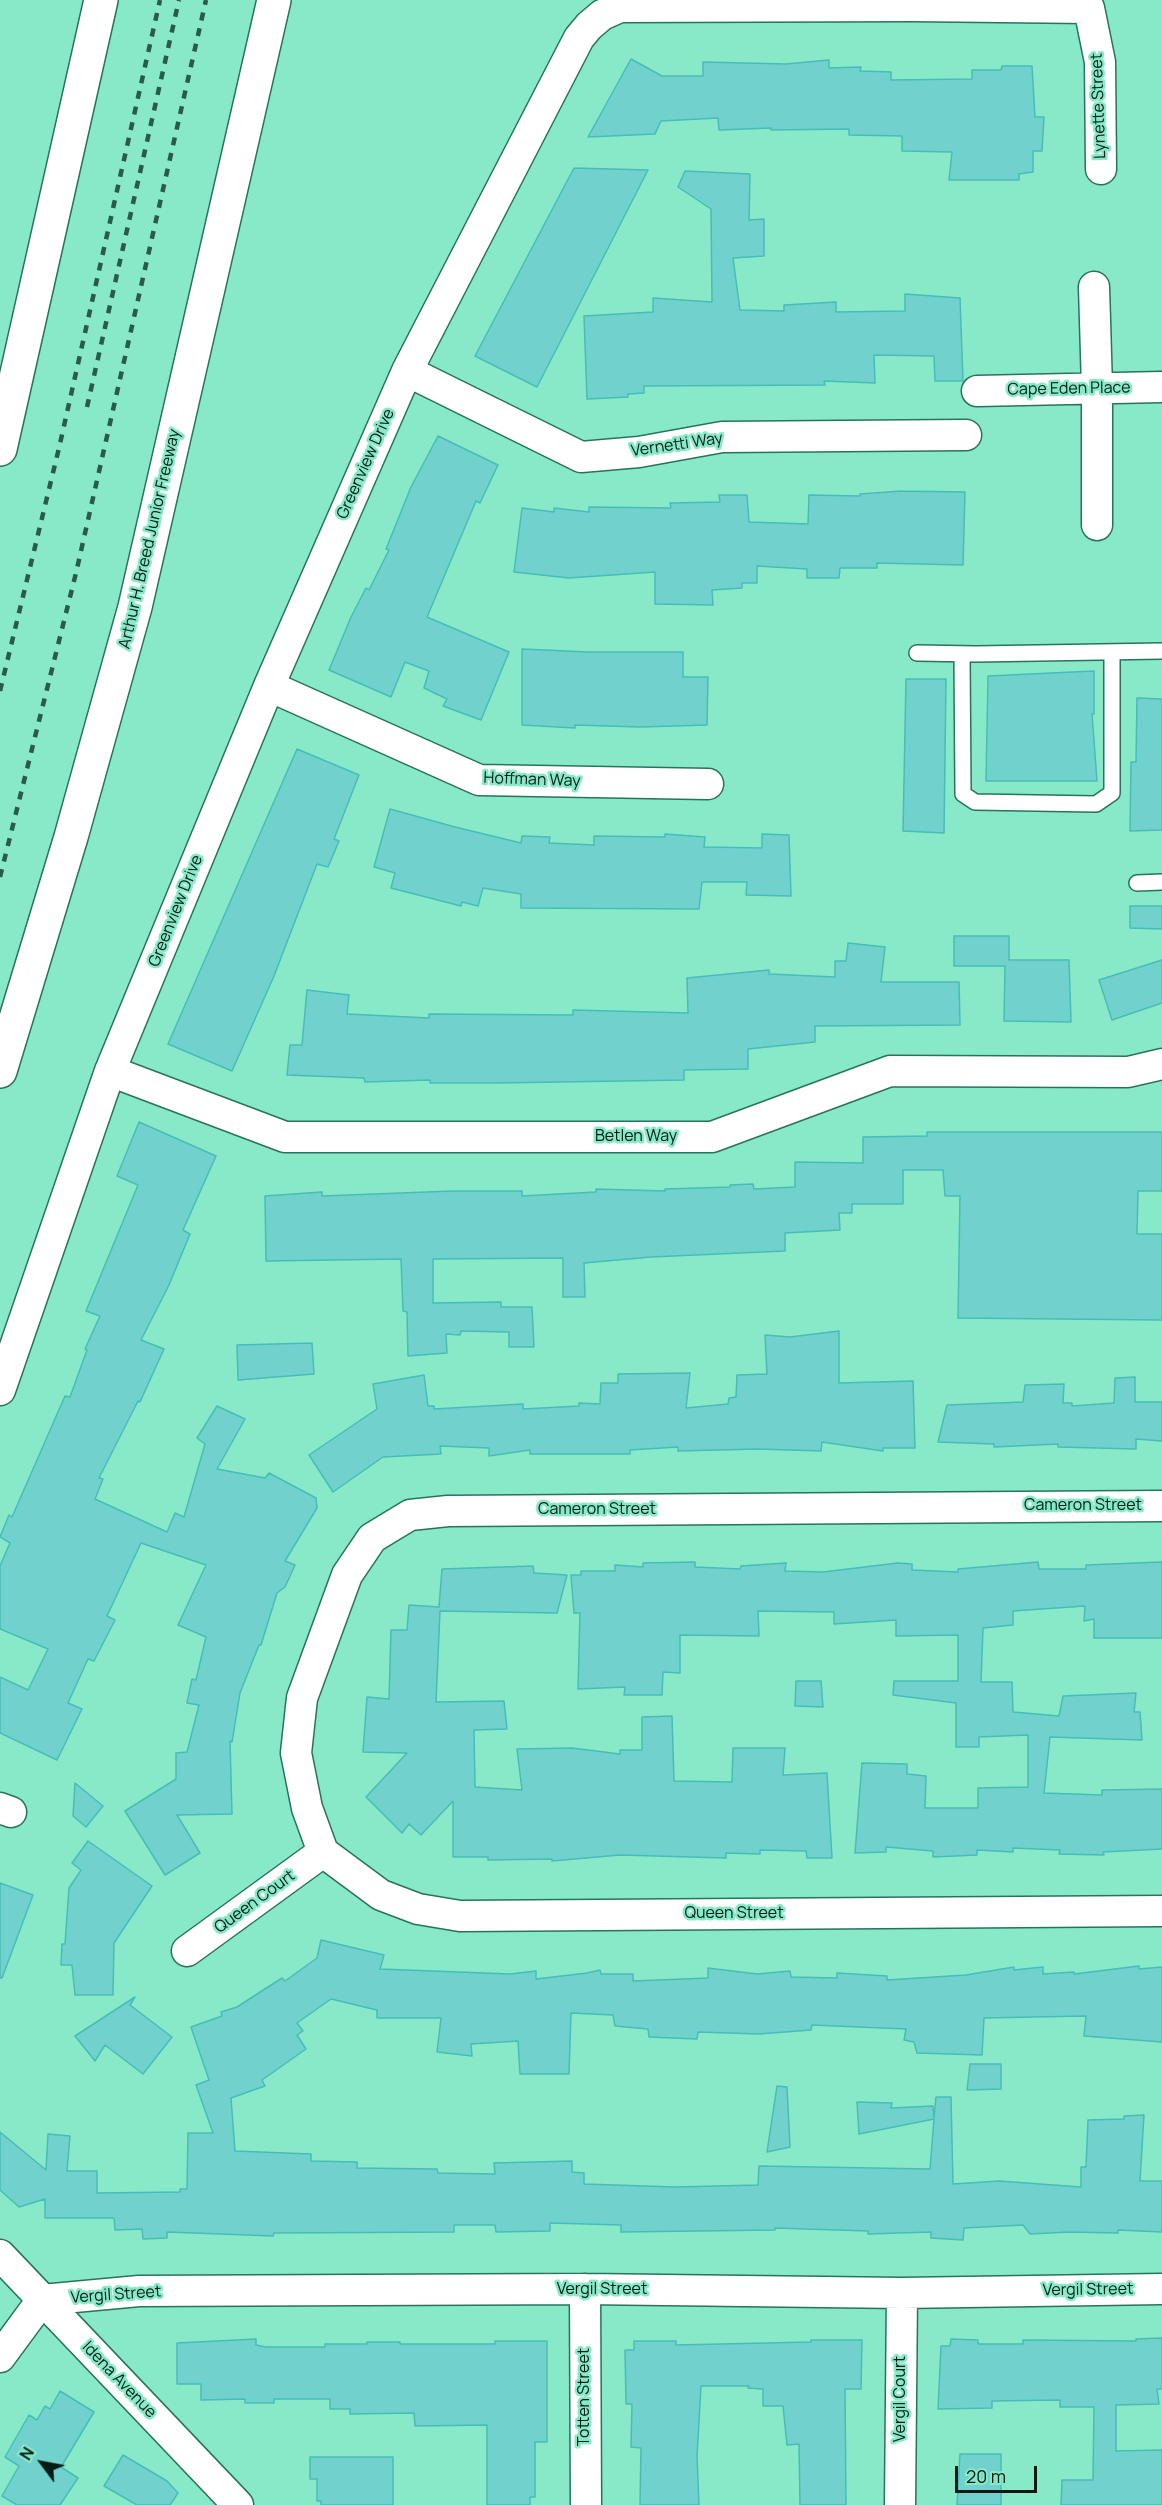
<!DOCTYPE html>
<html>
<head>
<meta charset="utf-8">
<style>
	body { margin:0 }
	#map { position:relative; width:1162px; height:2505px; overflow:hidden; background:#88e9c9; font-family:Manrope,sans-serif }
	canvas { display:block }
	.north { position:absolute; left:12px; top:2433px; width:60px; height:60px; -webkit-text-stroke:4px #88e9c9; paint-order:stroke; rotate:302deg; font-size:16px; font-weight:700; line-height:24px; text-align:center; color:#001c14 }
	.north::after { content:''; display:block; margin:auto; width:21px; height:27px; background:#001c14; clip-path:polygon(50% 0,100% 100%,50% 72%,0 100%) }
	.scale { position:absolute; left:955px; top:2466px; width:82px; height:27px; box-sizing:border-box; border:3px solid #001c14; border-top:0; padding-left:8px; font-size:18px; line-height:21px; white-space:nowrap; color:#001c14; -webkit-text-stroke:4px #88e9c9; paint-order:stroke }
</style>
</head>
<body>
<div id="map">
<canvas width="1162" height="2505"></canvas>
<div class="north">N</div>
<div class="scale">20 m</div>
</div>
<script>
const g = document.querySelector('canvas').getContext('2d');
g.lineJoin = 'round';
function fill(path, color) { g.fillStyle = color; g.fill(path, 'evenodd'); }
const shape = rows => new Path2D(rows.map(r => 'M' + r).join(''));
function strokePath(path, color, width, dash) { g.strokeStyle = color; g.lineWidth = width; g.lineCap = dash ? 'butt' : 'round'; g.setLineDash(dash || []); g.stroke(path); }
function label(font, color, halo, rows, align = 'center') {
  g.font = font + ' Manrope,sans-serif'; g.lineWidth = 5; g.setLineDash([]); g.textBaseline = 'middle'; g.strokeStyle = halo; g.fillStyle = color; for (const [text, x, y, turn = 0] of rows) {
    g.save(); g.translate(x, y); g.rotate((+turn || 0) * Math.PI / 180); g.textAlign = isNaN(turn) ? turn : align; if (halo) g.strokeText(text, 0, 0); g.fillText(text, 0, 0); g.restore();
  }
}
const building = shape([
	[631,59,662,76,703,76,703,62,786,64,829,60,829,68,861,67,860,71,891,72,891,80,972,79,972,70,1001,70,1002,66,1032,66,1035,117,1044,117,1042,151,1033,151,1033,172,1019,174,1019,180,949,180,952,152,902,151,902,136,849,135,849,129,771,130,771,128,719,130,718,118,661,121,655,134,588,137,631,59],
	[574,168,648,170,537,387,475,356,574,168],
	[685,171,750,174,749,220,764,219,764,256,733,258,740,310,784,311,784,305,836,302,836,312,905,311,905,294,960,298,963,381,935,381,934,356,874,355,875,383,824,381,825,385,644,386,644,393,628,394,628,397,587,399,584,316,653,312,653,298,712,302,711,209,678,187,685,171],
	[438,436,498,465,480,503,476,501,427,617,509,652,481,720,443,706,447,699,424,688,429,671,405,662,391,697,329,670,351,617,366,588,369,590,389,550,386,549,411,487,438,436],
	[902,491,965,492,963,565,877,563,877,568,840,568,839,578,807,578,807,569,757,566,757,583,742,583,742,588,712,590,713,605,655,604,655,572,569,578,514,572,522,508,554,512,554,508,589,512,589,507,671,508,670,503,720,502,719,495,747,495,749,522,808,524,809,495,860,496,860,494,902,491],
	[522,649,588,652,683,652,683,677,708,677,707,725,640,727,575,725,575,728,522,725,522,649],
	[1094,671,1094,714,1092,714,1097,781,986,781,988,676,1094,671],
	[906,679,946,679,944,833,903,831,906,679],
	[1137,698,1162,699,1162,830,1130,831,1131,762,1136,762,1137,698],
	[297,749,359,775,334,839,339,841,328,867,317,864,274,976,232,1071,168,1044,297,749],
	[390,809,455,827,521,843,522,836,550,837,549,843,594,845,594,836,665,837,665,834,705,837,704,847,762,848,762,834,789,835,791,896,746,895,747,882,702,882,699,909,521,908,521,894,483,888,478,906,462,902,461,906,391,888,395,873,374,867,390,809],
	[1130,906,1162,906,1162,929,1130,928,1130,906],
	[954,936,1009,936,1009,960,1069,960,1071,1022,1004,1021,1005,966,954,966,954,936],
	[848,943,885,947,881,982,959,982,960,1025,815,1026,815,1042,748,1049,748,1069,684,1070,684,1080,496,1083,430,1083,430,1080,365,1082,364,1078,287,1075,290,1045,302,1045,307,990,349,995,347,1014,429,1018,429,1014,573,1015,573,1010,688,1013,687,978,769,970,769,974,835,977,835,961,846,961,848,943],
	[1162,960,1162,1003,1112,1020,1099,980,1162,960],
	[139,1122,216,1156,183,1230,190,1234,169,1285,141,1340,164,1349,140,1402,138,1401,99,1478,103,1479,95,1499,167,1532,175,1513,184,1517,205,1444,197,1438,217,1406,245,1419,217,1469,265,1478,269,1473,316,1498,317,1508,285,1561,295,1565,285,1587,277,1593,261,1645,259,1645,240,1693,232,1742,230,1741,232,1814,177,1815,200,1853,165,1875,125,1811,176,1779,176,1753,187,1752,199,1705,187,1703,192,1679,196,1680,206,1637,178,1625,206,1565,141,1543,107,1616,115,1620,94,1661,88,1659,68,1703,82,1709,57,1760,0,1733,0,1677,28,1690,48,1649,0,1629,0,1566,10,1543,0,1537,9,1515,12,1517,65,1396,70,1397,87,1350,85,1349,100,1316,86,1311,138,1185,117,1176,139,1122],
	[927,1132,1162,1132,1162,1191,1138,1191,1137,1234,1162,1234,1162,1320,958,1318,960,1196,945,1196,943,1170,903,1170,903,1204,852,1204,852,1213,839,1213,840,1230,785,1233,785,1251,651,1257,584,1263,585,1297,563,1297,563,1258,433,1259,433,1303,501,1302,501,1307,532,1307,534,1347,509,1347,509,1332,461,1331,460,1335,446,1334,447,1353,408,1356,407,1312,403,1311,401,1259,266,1261,265,1196,322,1192,322,1196,453,1191,522,1191,522,1196,596,1192,596,1189,665,1191,665,1189,730,1187,730,1185,753,1184,754,1189,795,1187,795,1162,863,1163,863,1137,927,1136,927,1132],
	[839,1331,839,1383,913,1381,915,1448,883,1448,883,1451,822,1442,821,1451,757,1449,678,1451,678,1447,630,1450,630,1454,530,1454,530,1450,489,1456,489,1448,440,1446,441,1454,383,1457,333,1492,309,1455,377,1409,373,1384,424,1375,428,1406,434,1406,434,1409,523,1404,523,1409,579,1406,579,1403,600,1404,601,1383,618,1383,618,1374,690,1373,686,1408,728,1404,729,1398,736,1397,737,1375,767,1374,765,1335,790,1337,839,1331],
	[312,1343,314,1374,238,1380,237,1345,312,1343],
	[1135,1377,1135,1402,1162,1402,1162,1441,1136,1439,1136,1449,1058,1447,1058,1444,994,1447,994,1444,938,1442,947,1405,1023,1402,1025,1385,1064,1384,1063,1403,1072,1403,1072,1406,1114,1403,1115,1378,1135,1377],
	[695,1562,695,1567,740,1569,741,1566,786,1563,785,1571,823,1572,898,1563,912,1564,912,1570,958,1572,958,1569,1038,1562,1039,1569,1086,1569,1086,1565,1162,1562,1162,1638,1094,1638,1094,1619,1084,1621,1085,1606,1013,1611,1013,1625,983,1628,981,1682,1012,1682,1013,1712,1059,1716,1063,1696,1136,1693,1134,1712,1140,1712,1142,1740,1050,1737,1044,1793,1102,1795,1102,1790,1162,1789,1162,1849,1103,1852,1104,1855,1059,1854,1060,1850,1013,1848,1013,1852,977,1850,977,1855,933,1857,933,1851,886,1847,886,1852,855,1853,862,1763,907,1764,907,1774,926,1776,925,1808,978,1808,978,1788,1028,1787,1028,1735,979,1737,979,1747,956,1747,956,1703,893,1695,894,1681,958,1681,958,1635,896,1636,896,1620,834,1624,834,1612,758,1611,759,1636,680,1635,680,1673,663,1672,662,1695,624,1695,625,1687,578,1689,580,1613,574,1613,571,1575,581,1575,581,1571,615,1571,615,1565,643,1567,643,1563,695,1562],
	[533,1566,534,1573,567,1575,557,1613,440,1611,436,1702,504,1701,507,1729,474,1730,475,1787,522,1790,517,1749,572,1748,620,1754,620,1750,642,1750,642,1717,672,1716,674,1781,732,1782,733,1748,785,1748,783,1775,827,1773,832,1858,807,1858,806,1851,760,1850,760,1854,726,1853,726,1858,620,1855,552,1861,552,1859,488,1860,488,1857,453,1857,453,1801,421,1835,409,1824,402,1833,366,1797,407,1753,363,1752,367,1697,389,1699,391,1630,407,1630,409,1605,439,1607,442,1569,533,1566],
	[796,1681,821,1681,823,1707,795,1706,796,1681],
	[75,1783,103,1806,86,1827,73,1816,75,1783],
	[88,1841,152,1886,114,1943,113,1995,75,1995,72,1965,61,1965,62,1944,65,1944,69,1888,81,1870,72,1863,88,1841],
	[0,1883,33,1895,2,1978,0,1978,0,1883],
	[321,1940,384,1955,380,1969,510,1974,536,1971,536,1979,587,1973,600,1970,601,1974,633,1974,633,1981,708,1978,708,1968,757,1974,790,1971,791,1977,837,1978,837,1973,887,1976,887,1980,966,1975,1014,1967,1014,1970,1043,1967,1043,1974,1074,1972,1074,1974,1139,1966,1139,1969,1162,1967,1162,2042,1084,2036,1086,2016,984,2018,982,2055,917,2053,914,2042,904,2040,906,2029,812,2025,811,2030,759,2034,698,2032,697,2039,649,2037,648,2029,615,2026,613,2015,571,2013,569,2074,520,2074,518,2041,471,2044,472,2056,437,2052,441,2018,377,2018,377,2010,331,1999,297,2023,303,2031,297,2035,306,2049,262,2080,265,2086,231,2098,235,2151,311,2154,311,2161,357,2162,357,2168,437,2169,438,2173,495,2174,494,2163,572,2161,572,2172,584,2173,584,2184,675,2187,758,2185,759,2166,930,2169,934,2119,859,2134,857,2102,892,2103,891,2108,933,2106,934,2118,936,2097,951,2097,953,2184,999,2181,1081,2187,1081,2167,1086,2167,1088,2120,1124,2119,1124,2116,1144,2115,1140,2181,1162,2181,1162,2232,1118,2230,1118,2233,1069,2232,1030,2234,1023,2225,964,2228,963,2240,931,2238,931,2232,868,2234,868,2231,775,2228,775,2230,621,2232,621,2225,550,2223,550,2231,496,2232,495,2225,454,2225,454,2232,274,2233,273,2236,167,2232,167,2238,143,2239,142,2229,115,2230,114,2218,45,2218,45,2199,19,2207,0,2190,0,2132,46,2170,48,2134,70,2136,67,2171,97,2171,97,2193,180,2192,180,2189,187,2189,188,2133,213,2133,196,2085,209,2080,191,2027,222,2016,221,2012,237,2007,282,1978,285,1981,317,1958,321,1940],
	[135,1997,130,2005,172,2037,143,2074,105,2045,95,2061,75,2036,135,1997],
	[970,2064,1001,2064,1001,2089,967,2090,970,2064],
	[777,2086,787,2087,790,2147,767,2152,777,2086],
	[1162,2338,1162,2389,1157,2389,1159,2404,1116,2405,1116,2451,1162,2450,1162,2505,1061,2505,1062,2480,1093,2480,1094,2407,1060,2407,1060,2400,992,2401,992,2408,938,2409,941,2346,950,2346,951,2339,978,2340,978,2344,1023,2344,1023,2340,1136,2341,1136,2339,1162,2338],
	[256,2339,256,2345,266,2347,325,2347,325,2344,367,2344,367,2342,400,2342,400,2344,495,2344,495,2341,547,2341,547,2442,535,2442,535,2497,530,2497,530,2505,487,2505,487,2425,415,2426,414,2413,350,2414,350,2409,330,2409,330,2399,274,2399,274,2403,245,2403,245,2399,201,2400,201,2384,177,2384,177,2343,256,2339],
	[811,2340,862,2340,861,2389,845,2389,846,2505,800,2505,799,2444,787,2445,783,2406,763,2406,763,2389,748,2388,749,2386,701,2386,697,2456,699,2505,640,2505,641,2448,631,2447,632,2404,626,2404,625,2350,634,2350,634,2341,676,2341,676,2345,811,2342,811,2340],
	[60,2391,94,2412,61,2467,78,2478,60,2505,17,2505,2,2496,19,2466,5,2457,29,2415,37,2420,45,2406,50,2409,60,2391],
	[960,2454,1001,2454,1001,2505,957,2505,960,2454],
	[123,2455,167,2481,178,2493,170,2505,137,2505,104,2486,123,2455],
	[310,2457,393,2457,393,2505,321,2505,321,2501,317,2501,317,2479,310,2479,310,2457]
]);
const service = shape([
	[917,653,976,654,1162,651],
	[962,654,963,794,975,802,1096,804,1112,793,1112,652],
	[1137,883,1162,882]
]);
const minor = shape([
	[1094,287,1097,388,1097,525],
	[407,371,581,457,639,452,722,437,966,435],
	[977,391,1162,387],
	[269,686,479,780,708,784],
	[110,1071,285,1137,712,1137,890,1071,1128,1072,1162,1064],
	[0,1390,110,1071,269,686,407,371,579,38,589,26,602,15,620,7,912,6,1089,8,1100,62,1101,169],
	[0,1808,11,1812],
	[323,1852,307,1808,296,1753,302,1698,347,1575,372,1538,410,1515,448,1511,1162,1506],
	[323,1852,381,1895,418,1909,460,1916,1162,1911],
	[187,1951,323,1852],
	[0,2255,238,2505],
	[585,2289,586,2505],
	[0,2357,42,2300,139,2291,585,2289,902,2293,1162,2289],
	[900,2505,902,2293]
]);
const motorway = shape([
	[0,449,101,0],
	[0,1071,71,837,135,607,274,0]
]);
const rail = shape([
	[87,407,179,0],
	[0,691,59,448,160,0],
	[0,877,76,573,206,0]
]);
const streetNames = [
	["Lynette Street",1099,106,-92],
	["Cape Eden Place",1069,389,-1],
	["Vernetti Way",677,445,-8],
	["Greenview Drive",366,464,-66],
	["Arthur H. Breed Junior Freeway",150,539,-77],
	["Hoffman Way",532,780,2],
	["Greenview Drive",176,911,-68],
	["Betlen Way",636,1137],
	["Cameron Street",1083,1506],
	["Cameron Street",597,1510],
	["Queen Court",255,1902,-36],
	["Queen Street",734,1914],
	["Vergil Street",602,2290],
	["Vergil Street",1088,2290,-1],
	["Vergil Street",116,2295,-4],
	["Idena Avenue",119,2380,46],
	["Totten Street",585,2397,-90],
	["Vergil Court",901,2399,-90]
];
fill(building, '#71d2cd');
strokePath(building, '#49bcb7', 1.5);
strokePath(service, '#27735e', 18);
strokePath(minor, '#27735e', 33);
strokePath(motorway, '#27735e', 36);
strokePath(service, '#fff', 15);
strokePath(minor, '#fff', 30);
strokePath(motorway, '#fff', 33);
strokePath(rail, '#295a4b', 4.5, [8, 8]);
label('16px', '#001c14', '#88e9c9', streetNames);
</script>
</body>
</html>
